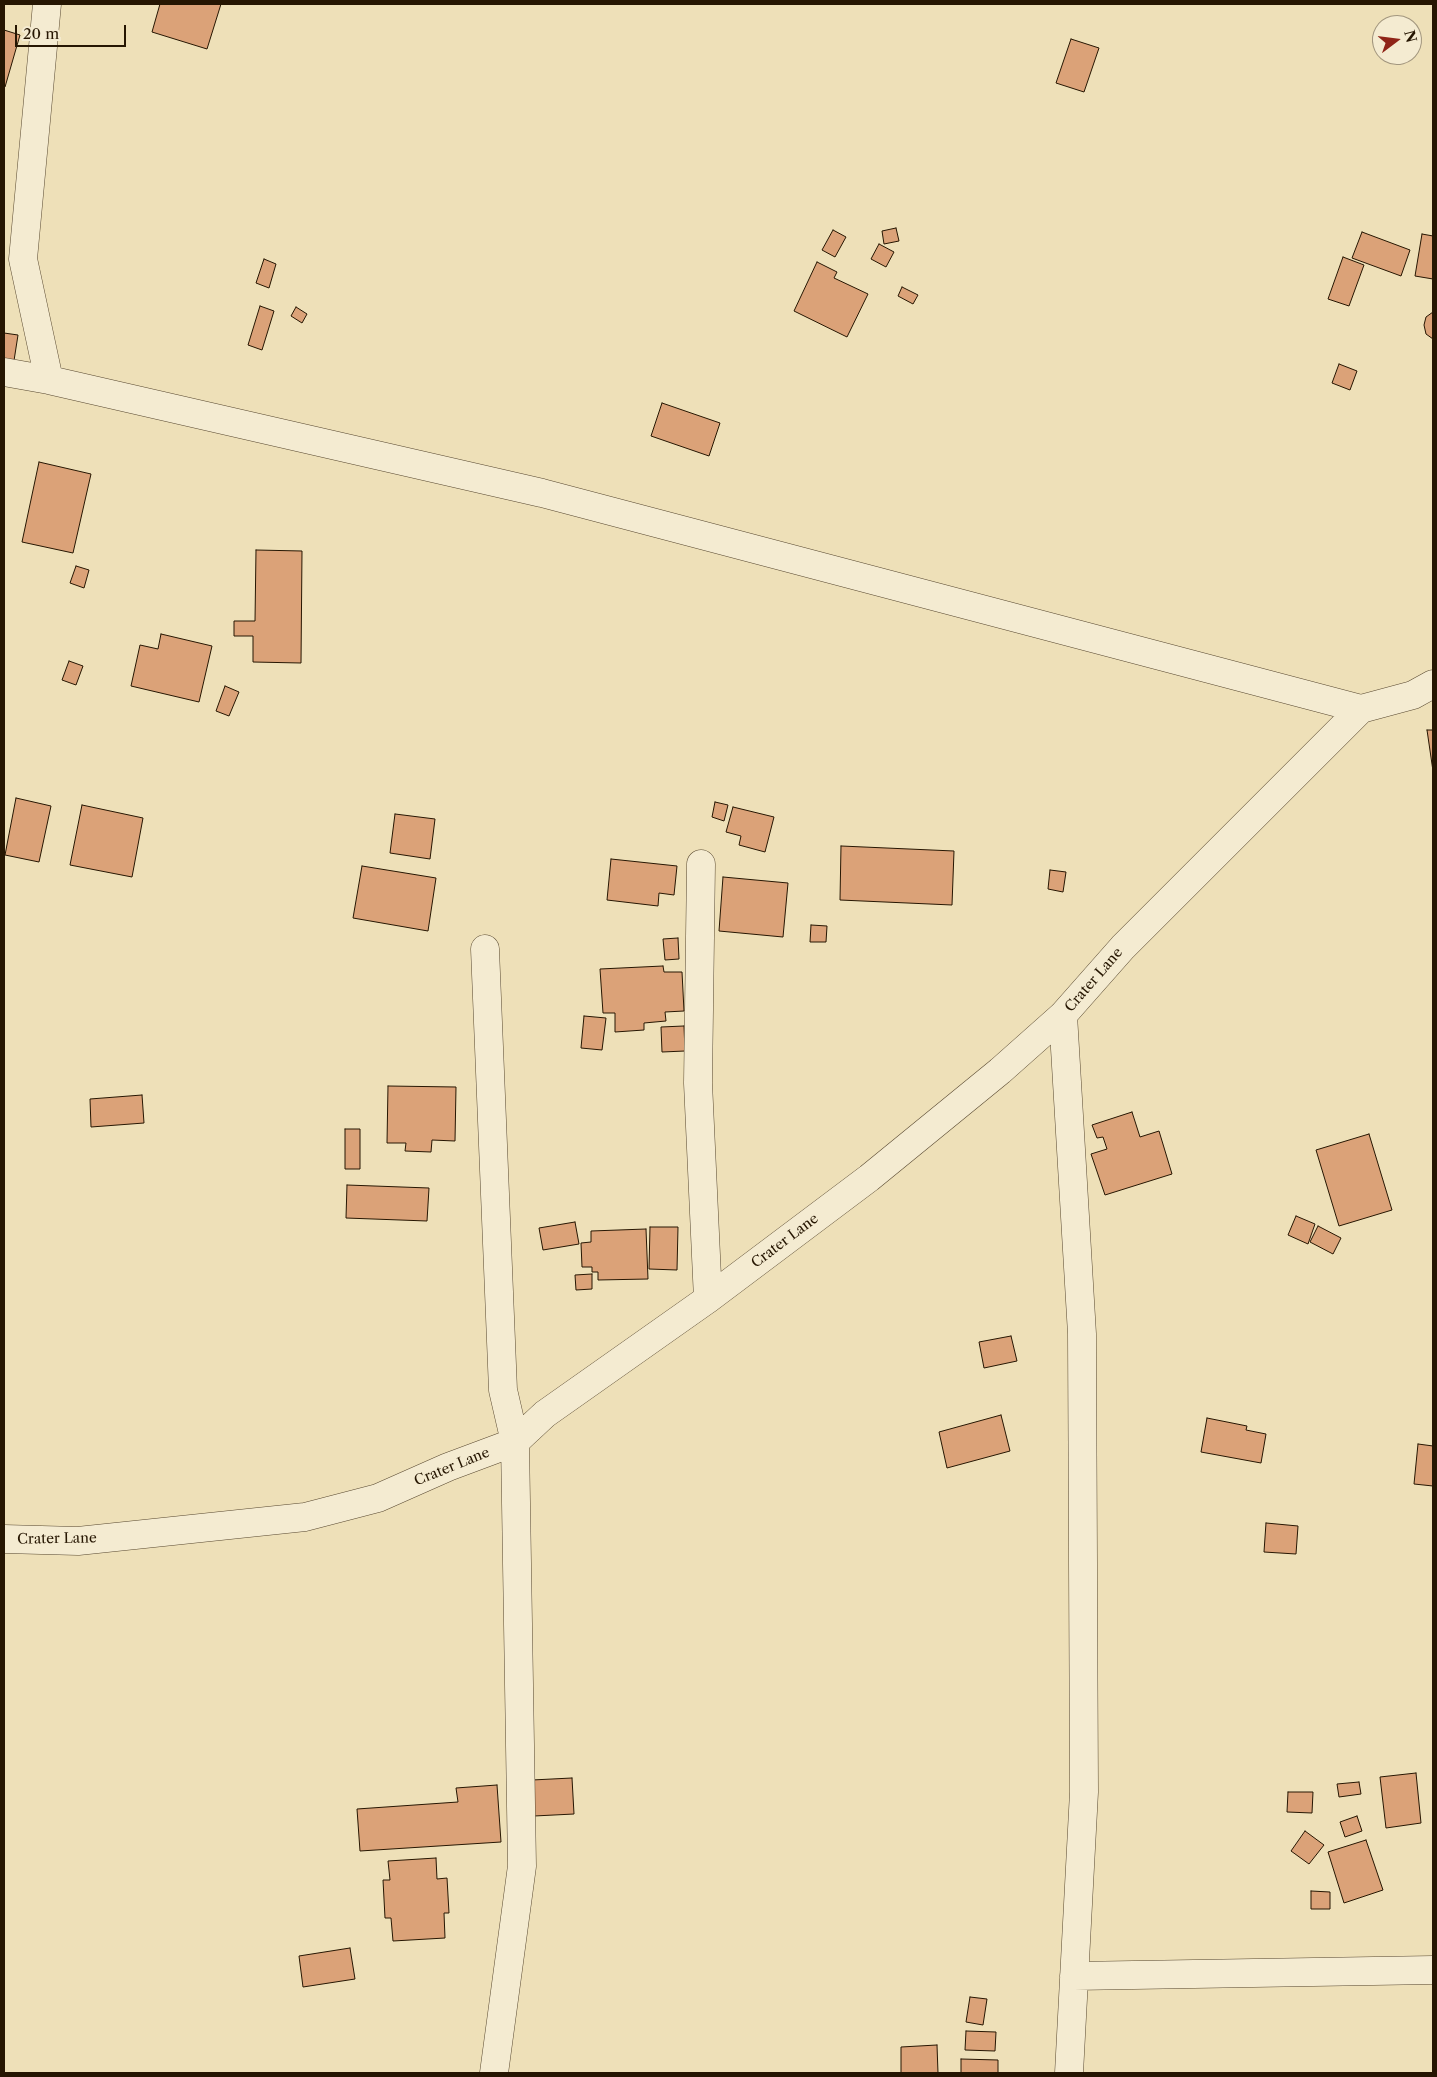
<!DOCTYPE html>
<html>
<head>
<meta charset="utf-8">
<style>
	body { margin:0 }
	#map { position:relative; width:1437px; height:2077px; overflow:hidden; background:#eee0b8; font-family:"Libre Caslon Text",serif }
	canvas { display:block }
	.frame { position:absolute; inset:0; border:5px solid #261602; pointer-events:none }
	.north { position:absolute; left:1372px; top:15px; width:50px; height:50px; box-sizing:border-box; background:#f4ebd1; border:1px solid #a2967e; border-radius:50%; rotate:75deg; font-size:14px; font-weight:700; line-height:20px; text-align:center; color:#261602 }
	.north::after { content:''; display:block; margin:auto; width:18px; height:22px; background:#8f2418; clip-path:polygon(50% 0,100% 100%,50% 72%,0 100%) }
	.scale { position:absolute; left:15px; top:25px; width:111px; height:22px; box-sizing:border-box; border:2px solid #261602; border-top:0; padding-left:6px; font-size:15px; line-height:18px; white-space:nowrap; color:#261602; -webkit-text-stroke:4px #f4ebd1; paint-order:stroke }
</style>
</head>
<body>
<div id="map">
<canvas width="1437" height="2077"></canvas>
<div class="frame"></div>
<div class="north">N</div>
<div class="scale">20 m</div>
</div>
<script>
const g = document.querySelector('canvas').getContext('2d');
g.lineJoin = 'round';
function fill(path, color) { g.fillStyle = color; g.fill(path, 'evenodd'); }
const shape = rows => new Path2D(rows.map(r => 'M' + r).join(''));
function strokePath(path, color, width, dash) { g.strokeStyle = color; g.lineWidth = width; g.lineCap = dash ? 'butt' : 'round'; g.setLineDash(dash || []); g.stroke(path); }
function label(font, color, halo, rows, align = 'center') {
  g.font = font + ' "Libre Caslon Text",serif'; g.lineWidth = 5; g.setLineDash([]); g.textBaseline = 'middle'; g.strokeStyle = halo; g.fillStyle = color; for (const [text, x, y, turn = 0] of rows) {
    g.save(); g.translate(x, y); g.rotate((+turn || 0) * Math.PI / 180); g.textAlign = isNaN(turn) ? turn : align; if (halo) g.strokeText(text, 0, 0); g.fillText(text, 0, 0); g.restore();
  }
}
const building = shape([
	[160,4,221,4,207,49,152,32,160,4],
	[4,30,20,35,5,87,4,86,4,30],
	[1071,39,1099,48,1084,92,1056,83,1071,39],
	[896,228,899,241,884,244,882,231,896,228],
	[833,230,846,237,835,257,822,250,833,230],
	[1362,232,1410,250,1401,276,1352,258,1362,232],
	[1422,234,1433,236,1433,279,1415,276,1422,234],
	[879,244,894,252,886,267,871,259,879,244],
	[1343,257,1364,265,1349,306,1328,299,1343,257],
	[264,259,276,264,269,288,256,283,264,259],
	[817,262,837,272,834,278,868,294,847,337,794,311,817,262],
	[902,287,918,295,913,304,898,296,902,287],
	[260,306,274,311,262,350,248,345,260,306],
	[296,307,307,314,302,323,291,316,296,307],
	[1433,312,1433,339,1426,334,1424,325,1426,317,1433,312],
	[4,333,18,335,13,367,4,366,4,333],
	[1339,364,1357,371,1350,390,1332,383,1339,364],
	[662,403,720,423,709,456,651,436,662,403],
	[39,462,91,474,73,553,22,542,39,462],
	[256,550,302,551,301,663,253,662,253,636,234,636,234,621,255,621,256,550],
	[76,566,89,570,84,588,70,583,76,566],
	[161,634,212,646,199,702,131,686,140,645,158,649,161,634],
	[69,661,83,666,76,685,62,680,69,661],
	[225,686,239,692,229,716,216,711,225,686],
	[1427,730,1433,730,1433,771,1427,730],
	[16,798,51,806,39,862,5,855,16,798],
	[715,802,728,805,724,821,712,817,715,802],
	[82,805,143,818,132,877,70,865,82,805],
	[733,807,774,817,765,852,739,845,741,836,726,832,733,807],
	[395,814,435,819,430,859,390,853,395,814],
	[841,846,954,851,952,905,840,900,841,846],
	[611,859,677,866,674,895,659,893,658,906,607,900,611,859],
	[362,866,436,878,428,931,353,918,362,866],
	[1050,870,1066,872,1063,892,1048,889,1050,870],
	[723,877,788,883,783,937,719,931,723,877],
	[811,925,827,926,826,942,810,942,811,925],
	[678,938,679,959,665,960,663,939,678,938],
	[663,966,664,972,682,972,684,1011,665,1012,666,1021,644,1023,644,1030,615,1032,615,1013,603,1013,600,969,663,966],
	[584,1016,606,1018,602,1050,581,1048,584,1016],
	[684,1026,685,1051,662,1052,661,1027,684,1026],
	[388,1086,456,1087,455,1141,432,1140,431,1152,405,1151,406,1143,387,1143,388,1086],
	[142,1095,144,1123,91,1127,90,1099,142,1095],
	[1132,1112,1140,1137,1159,1131,1172,1174,1105,1195,1091,1154,1107,1149,1103,1137,1097,1138,1092,1125,1132,1112],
	[345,1129,360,1129,360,1169,345,1169,345,1129],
	[1369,1134,1392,1210,1339,1226,1316,1150,1369,1134],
	[347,1185,429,1188,427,1221,346,1218,347,1185],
	[1296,1216,1315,1224,1308,1244,1288,1235,1296,1216],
	[575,1222,579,1244,543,1250,539,1228,575,1222],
	[1318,1226,1341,1238,1333,1254,1310,1242,1318,1226],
	[650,1227,678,1227,677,1270,649,1269,650,1227],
	[646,1229,648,1279,598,1280,598,1272,592,1272,592,1267,582,1267,581,1243,591,1242,591,1231,646,1229],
	[592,1274,592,1289,576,1290,575,1275,592,1274],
	[1011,1336,1017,1361,984,1368,979,1342,1011,1336],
	[1001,1415,1010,1451,947,1468,939,1432,1001,1415],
	[1207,1418,1247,1426,1246,1430,1266,1434,1261,1463,1201,1452,1207,1418],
	[1418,1444,1433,1446,1433,1486,1414,1484,1418,1444],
	[1266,1523,1298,1526,1296,1554,1264,1552,1266,1523],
	[1416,1773,1421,1823,1386,1828,1380,1777,1416,1773],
	[572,1778,574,1814,534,1816,532,1780,572,1778],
	[1359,1782,1361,1794,1339,1797,1337,1784,1359,1782],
	[497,1785,501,1842,360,1851,357,1809,458,1802,456,1788,497,1785],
	[1288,1792,1313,1792,1312,1813,1287,1812,1288,1792],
	[1357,1816,1362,1831,1345,1837,1340,1822,1357,1816],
	[1305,1831,1324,1845,1309,1864,1291,1851,1305,1831],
	[1366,1840,1383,1890,1344,1903,1328,1852,1366,1840],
	[436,1858,437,1879,447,1878,449,1913,444,1913,445,1938,393,1941,391,1918,385,1918,383,1880,390,1880,388,1861,436,1858],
	[1311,1891,1330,1892,1330,1909,1311,1909,1311,1891],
	[350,1948,355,1979,303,1987,299,1956,350,1948],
	[970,1997,987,1999,983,2025,966,2022,970,1997],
	[966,2031,996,2032,995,2051,965,2050,966,2031],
	[937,2045,938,2073,901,2073,901,2047,937,2045],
	[961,2059,998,2060,998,2073,961,2073,961,2059]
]);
const minor = shape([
	[47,4,23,259,49,380],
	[4,372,49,380,542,493,1361,709],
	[701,864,698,1083,708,1299],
	[485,949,503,1390,515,1442,522,1866,494,2073],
	[1063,1015,1082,1334,1084,1792,1069,2073],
	[4,1539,78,1541,305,1517,378,1498,448,1467,515,1442,545,1414,708,1299,869,1178,1000,1071,1063,1015,1123,947,1361,709,1413,695,1433,684],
	[1074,1976,1433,1970]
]);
const streetNames = [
	["Crater Lane",1094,980,-49],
	["Crater Lane",785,1241,-37],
	["Crater Lane",452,1467,-22],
	["Crater Lane",57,1539,-1]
];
fill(building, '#dba278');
strokePath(building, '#261602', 1);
strokePath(minor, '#584830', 29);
strokePath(minor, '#f4ebd1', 28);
label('14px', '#261602', '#f4ebd1', streetNames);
</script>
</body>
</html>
